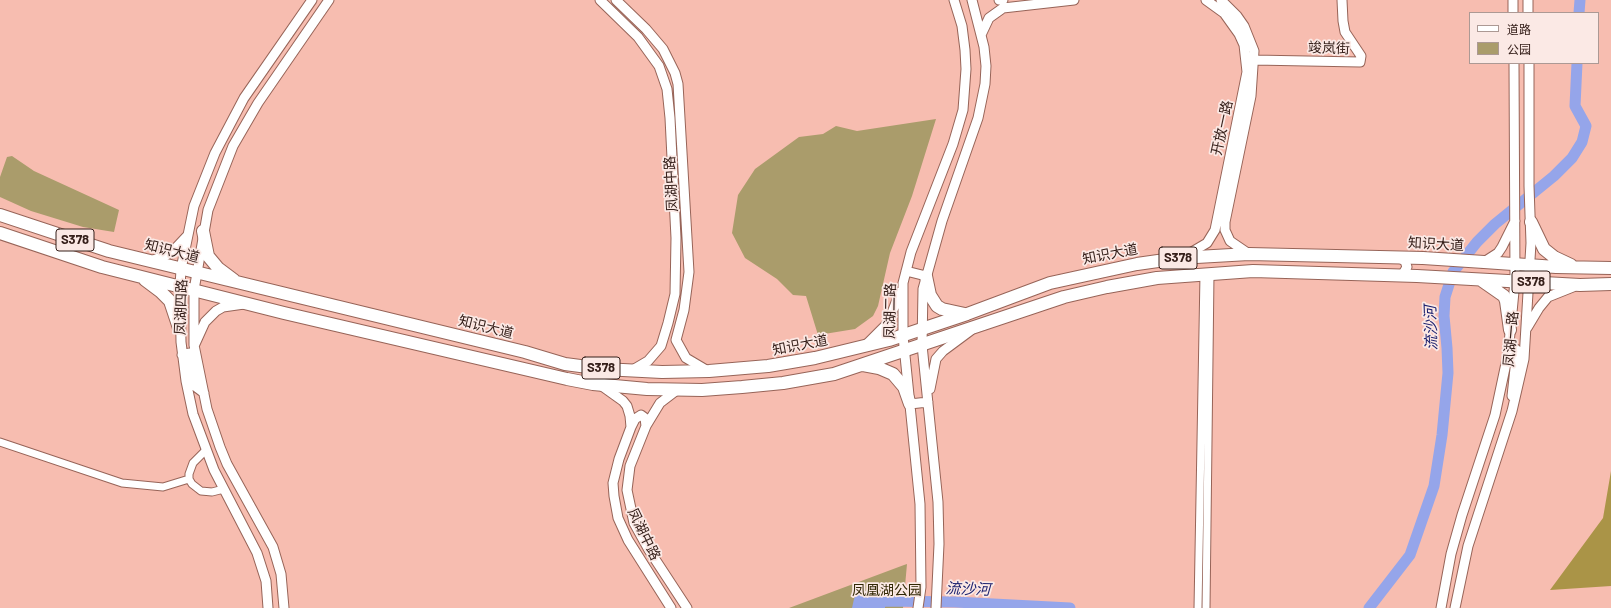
<!DOCTYPE html>
<html>
<head>
<meta charset="utf-8">
<style>
	body { margin:0 }
	#map { position:relative; width:1611px; height:608px; overflow:hidden; background:#f7bdb0; font-family:Barlow,"Noto Sans SC",sans-serif }
	canvas { display:block }
	.legend { position:absolute; left:1469px; top:12px; width:130px; height:52px; box-sizing:border-box; background:#fbe9e5; border:1px solid #ac9994; margin:0; padding:5px 7px; list-style:none; font-size:12px; color:#36201b }
	.legend li { display:flex; align-items:center; gap:8px; height:20px }
	.legend b { width:20px; border:1px solid #ac9994 }
</style>
</head>
<body>
<div id="map">
<canvas width="1611" height="608"></canvas>
<ul class="legend">
<li><b style="height:5px;background:#fff"></b>道路</li>
<li><b style="height:11px;background:#aa9c6b"></b>公园</li>
</ul>
</div>
<script>
const g = document.querySelector('canvas').getContext('2d');
g.lineJoin = 'round';
function fill(path, color) { g.fillStyle = color; g.fill(path, 'evenodd'); }
const shape = rows => new Path2D(rows.map(r => 'M' + r).join(''));
function strokePath(path, color, width, dash) { g.strokeStyle = color; g.lineWidth = width; g.lineCap = dash ? 'butt' : 'round'; g.setLineDash(dash || []); g.stroke(path); }
function label(font, color, halo, rows, align = 'center') {
  g.font = font + ' Barlow,"Noto Sans SC",sans-serif'; g.lineWidth = 3.5; g.setLineDash([]); g.textBaseline = 'middle'; g.strokeStyle = halo; g.fillStyle = color; for (const [text, x, y, turn = 0] of rows) {
    g.save(); g.translate(x, y); g.rotate((+turn || 0) * Math.PI / 180); g.textAlign = isNaN(turn) ? turn : align; if (halo) g.strokeText(text, 0, 0); g.fillText(text, 0, 0); g.restore();
  }
}
const green = shape([
	[936,119,912,196,890,253,878,306,873,316,855,329,818,335,806,296,793,295,777,279,745,258,732,233,738,195,755,169,799,137,823,134,836,126,857,131],
	[12,156,34,171,119,210,114,232,83,227,31,211,0,197,0,177,7,157],
	[907,564,903,608,789,608,904,565]
]);
const forest = shape([
	[1611,471,1611,586,1550,590,1603,518]
]);
const water = shape([
	[864,591,885,595,885,608,852,608,854,599,857,593]
]);
const river = shape([
	[1579,13,1580,0],
	[867,608,885,601,955,602,1070,608],
	[1369,608,1410,555,1434,486,1442,435,1448,373,1447,348,1444,316,1445,297,1453,272,1477,242,1495,224,1554,176,1572,158,1582,142,1586,126,1575,106,1577,63]
]);
const minor = shape([
	[0,442,122,483,163,487,189,479,192,484,201,491,212,492,224,489],
	[189,479,189,474,193,463,206,450],
	[1198,608,1204,274],
	[1206,608,1210,274]
]);
const tertiary = shape([
	[600,0,638,37,659,66,667,89,670,118,676,238,675,294,668,323,661,346,648,361,631,371],
	[616,0,646,29,663,49,675,73,678,84,689,272,684,310,676,340,686,358,708,371],
	[999,0,1003,0],
	[1221,0,1237,16,1244,26,1254,51,1251,96,1225,222,1225,230,1230,241,1249,254],
	[1513,0,1513,13],
	[1528,0,1528,13],
	[981,35,989,18,1003,8,1074,0],
	[1254,60,1360,62,1361,56,1345,32,1343,21,1342,0],
	[1185,256,1207,243,1215,230,1247,72,1244,45,1239,34,1224,13,1206,0],
	[151,261,171,253,187,236],
	[1484,262,1498,253,1502,247,1515,221],
	[906,271,926,276],
	[1398,275,1403,274,1407,267,1405,261,1398,257],
	[1527,328,1539,308,1548,297,1573,287],
	[195,344,205,322,216,311,223,307,244,304],
	[866,345,888,323,900,292],
	[1508,354,1513,347,1517,350,1512,396],
	[182,355,189,353,196,387,204,393],
	[602,386,623,401,627,406,630,416,631,427,619,459,613,483,614,496,618,518,628,540,671,608],
	[930,389,936,359,943,351,970,331],
	[677,390,660,403,646,426,630,466,627,490,634,523,649,550,687,608],
	[910,404,928,402],
	[631,427,635,419,641,415,645,418,646,426],
	[268,608,266,581,257,553,214,470,193,414,186,381,181,342,180,287,181,269,194,206,215,153,244,98,312,0],
	[284,608,281,574,273,547,227,464,220,447,207,409,194,345,194,290,208,210,233,146,258,103,329,0],
	[918,608,921,587,920,504,903,336,903,283,911,252,953,144,963,110,966,69,965,50,962,26,954,0],
	[936,608,939,544,938,502,922,345,923,289,942,221,978,118,985,84,986,66,984,47,972,0],
	[1441,608,1451,554,1462,515,1495,415,1508,354,1515,281,1514,63],
	[1455,608,1468,546,1512,411,1524,359,1531,243,1529,186,1529,63]
]);
const primary = shape([
	[0,215,109,251,525,352,565,364,603,369,662,372,709,371,768,366,815,358,889,340,967,314,1050,283,1137,264,1179,258,1249,254,1423,258],
	[1531,222,1544,249,1554,257,1571,265],
	[203,231,208,256,218,268,234,280],
	[0,233,102,267,284,313,567,379,593,384,647,389,702,390,742,387,783,383,834,374,1064,297,1107,287,1157,278,1253,271,1417,276,1580,285,1611,284],
	[1484,262,1556,267,1611,268],
	[926,276,930,295,937,306,942,309,965,314],
	[145,280,161,292,170,301,179,328],
	[1481,280,1504,296,1506,301,1510,330],
	[863,365,879,368,893,374,904,387,910,404]
]);
const primaryBridge = shape([
	[1423,258,1484,262]
]);
const shields = [
	[75,240,38],
	[1178,258,38],
	[1531,282,38],
	[601,368,38]
];
const shieldNames = [
	["S378",75,240],
	["S378",1178,258],
	["S378",1531,282],
	["S378",601,368]
];
const streetNames = [
	["竣岚街",1329,48,2],
	["开放一路",1222,128,-78],
	["凤湖中路",671,184,-93],
	["知识大道",1436,244,3],
	["知识大道",172,251,14],
	["知识大道",1110,254,-11],
	["凤湖四路",181,307,-88],
	["凤湖二路",890,311,-89],
	["知识大道",486,327,14],
	["凤湖一路",1511,339,-85],
	["知识大道",800,345,-11],
	["凤湖中路",644,534,64]
];
const parkNames = [
	["凤凰湖公园",887,590]
];
const waterNames = [
	["流沙河",1431,328,-92],
	["流沙河",968,589,2]
];
fill(green, '#aa9c6b');
fill(forest, '#aa9447');
fill(water, '#95a5ea');
strokePath(river, '#95a5ea', 11);
strokePath(minor, '#976458', 9);
strokePath(tertiary, '#976458', 11);
strokePath(primary, '#976458', 14);
strokePath(minor, '#fff', 7);
strokePath(tertiary, '#fff', 9);
strokePath(primary, '#fff', 12);
strokePath(primaryBridge, '#976458', 14, []);
strokePath(primaryBridge, '#fff', 12);
for (const [x, y, w] of shields) { const box = new Path2D(); box.roundRect(x - w / 2, y - 11, w, 22, 3); g.fillStyle = '#fbe9e5'; g.fill(box); strokePath(box, '#36201b', 1); }
label('bold 13px', '#36201b', null, shieldNames);
label('14px', '#36201b', '#fbe9e5', streetNames);
label('14px', '#322805', '#fbe9e5', parkNames);
label('italic 15px', '#1e2370', '#fbe9e5', waterNames);
</script>
</body>
</html>
